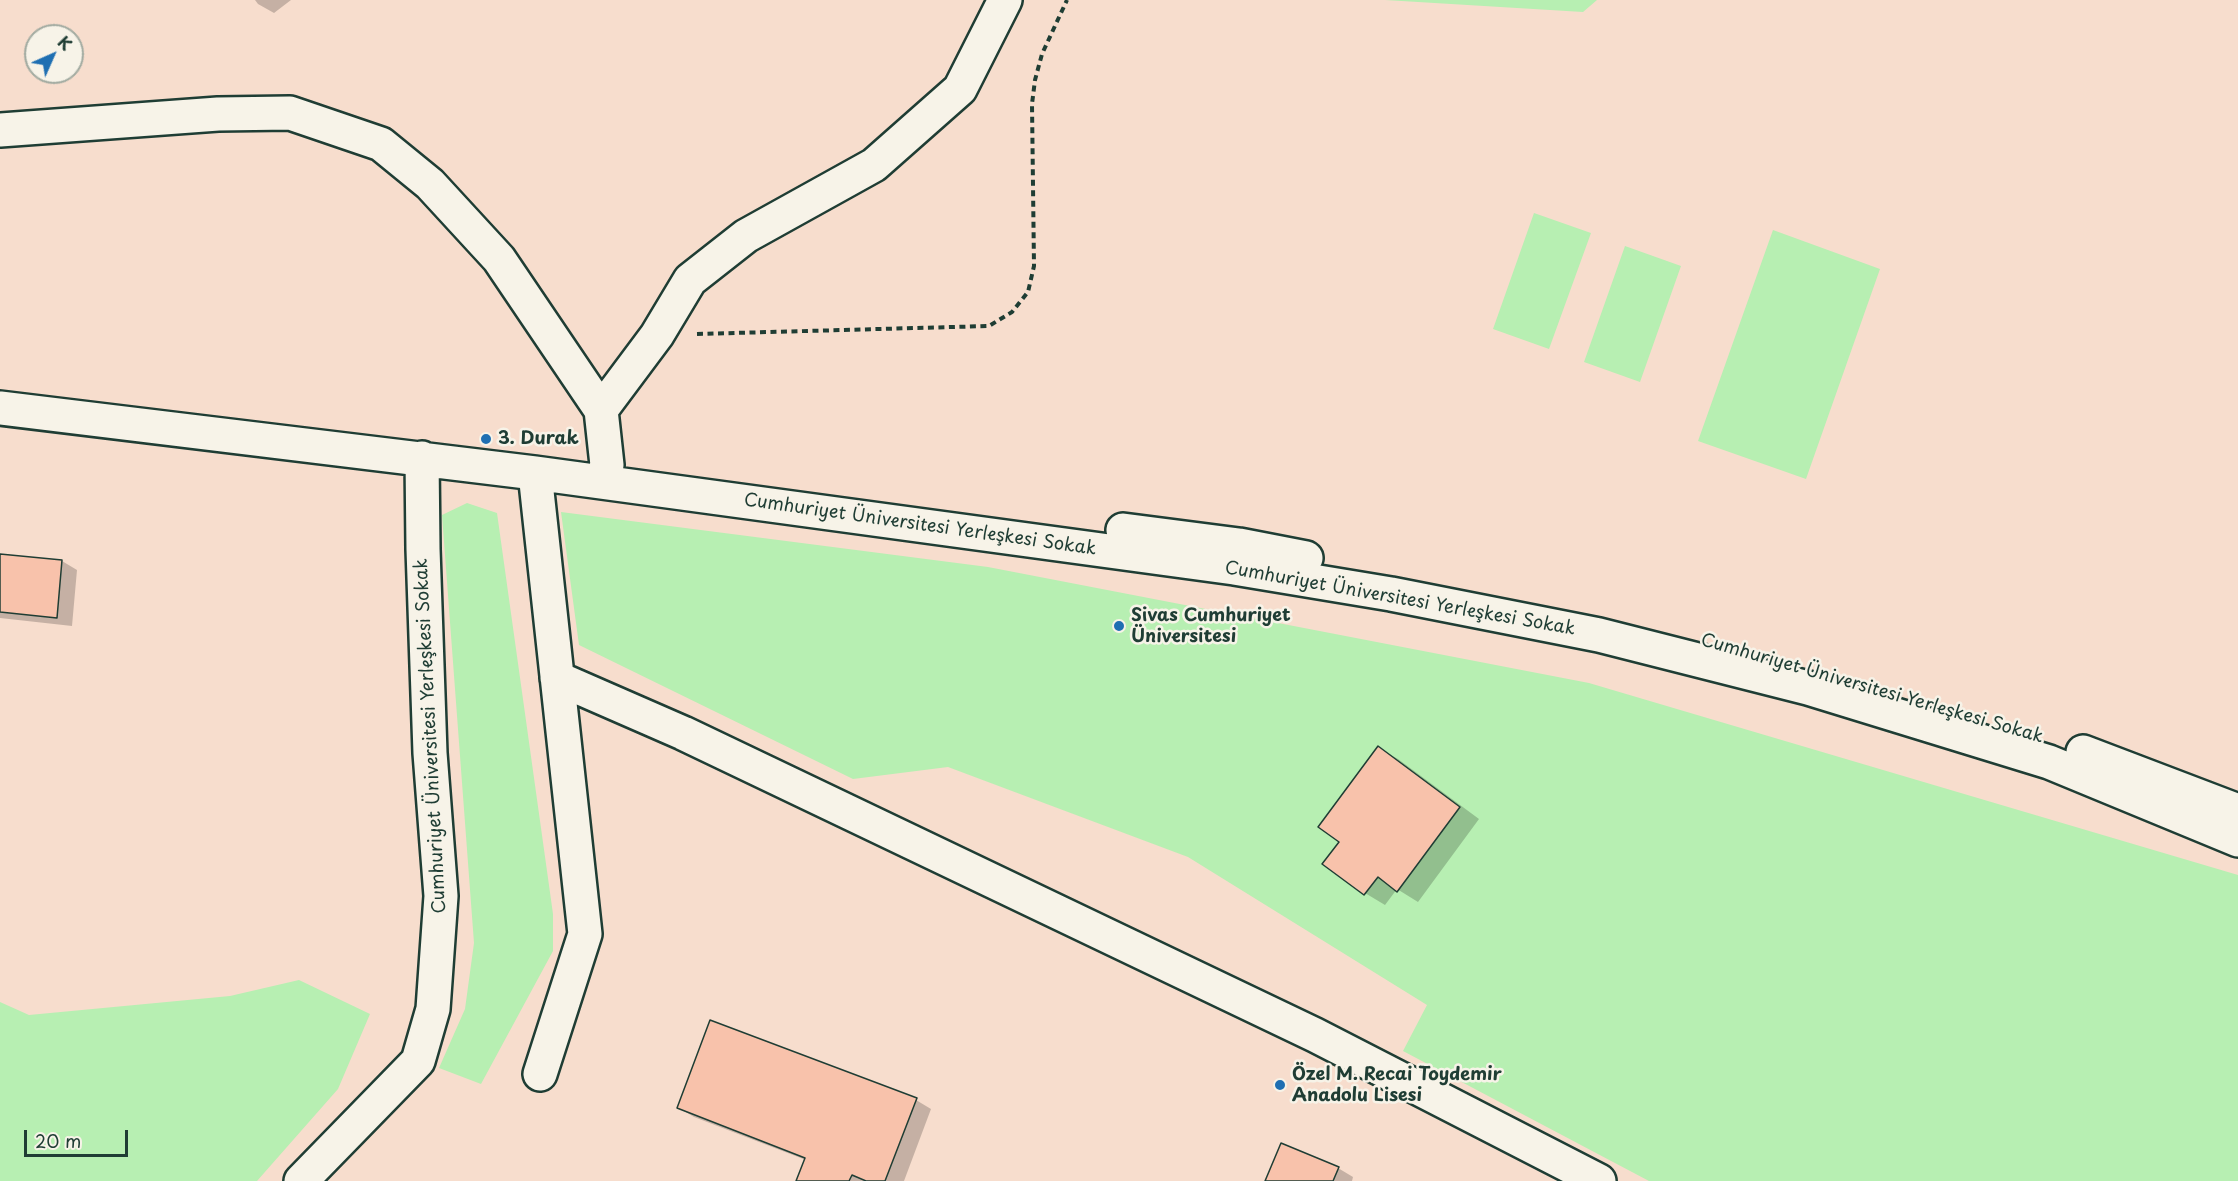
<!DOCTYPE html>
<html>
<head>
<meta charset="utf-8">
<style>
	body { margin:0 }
	#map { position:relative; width:2238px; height:1181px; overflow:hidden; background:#f7e9dc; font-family:"Playpen Sans",sans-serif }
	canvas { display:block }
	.north { position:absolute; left:24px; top:24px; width:60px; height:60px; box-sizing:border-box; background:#f7f3e8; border:2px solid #a1aaa0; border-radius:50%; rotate:45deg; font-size:16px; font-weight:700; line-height:24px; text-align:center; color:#1f3d34 }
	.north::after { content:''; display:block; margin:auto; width:21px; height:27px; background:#1f6fb2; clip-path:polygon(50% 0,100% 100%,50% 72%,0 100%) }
	.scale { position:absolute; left:24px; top:1130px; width:104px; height:27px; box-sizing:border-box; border:3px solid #1f3d34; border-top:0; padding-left:8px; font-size:18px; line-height:21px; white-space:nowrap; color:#1f3d34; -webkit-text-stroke:4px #f7f3e8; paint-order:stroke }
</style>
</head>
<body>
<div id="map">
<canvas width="2238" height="1181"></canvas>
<div class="north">K</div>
<div class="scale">20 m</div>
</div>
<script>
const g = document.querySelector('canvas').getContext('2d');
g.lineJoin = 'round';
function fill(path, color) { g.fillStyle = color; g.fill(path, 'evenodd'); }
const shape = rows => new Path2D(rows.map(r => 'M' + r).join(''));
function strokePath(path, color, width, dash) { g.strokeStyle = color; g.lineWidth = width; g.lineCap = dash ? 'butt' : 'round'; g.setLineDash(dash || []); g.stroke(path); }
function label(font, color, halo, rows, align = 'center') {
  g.font = font + ' "Playpen Sans",sans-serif'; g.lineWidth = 5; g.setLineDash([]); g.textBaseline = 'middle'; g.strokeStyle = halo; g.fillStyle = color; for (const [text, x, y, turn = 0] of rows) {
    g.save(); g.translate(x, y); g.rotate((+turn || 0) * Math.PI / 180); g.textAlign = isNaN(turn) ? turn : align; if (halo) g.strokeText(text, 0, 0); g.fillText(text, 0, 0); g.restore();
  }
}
const built = shape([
	[0,0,2238,0,2238,1181,0,1181],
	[36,36,72,36,72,72,36,72]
]);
const green = shape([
	[1385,0,1597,0,1583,12],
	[1534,213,1591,233,1549,349,1493,329],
	[1773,230,1880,269,1806,479,1698,441],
	[1625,246,1681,266,1640,382,1584,362],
	[467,503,497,513,553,914,553,951,481,1084,439,1068,465,1009,474,943,442,515],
	[561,512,988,567,1589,683,2238,875,2238,1181,1649,1181,1403,1051,1427,1005,1188,857,948,767,853,779,579,645],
	[299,980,370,1014,338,1089,257,1181,0,1181,0,1002,29,1015,230,996]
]);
const shadow = shape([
	[255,0,291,0,274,13,258,4],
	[0,555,62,561,77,570,72,626,0,618],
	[1378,748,1398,759,1479,819,1418,902,1397,889,1385,905,1365,893,1341,841],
	[916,1100,931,1109,904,1181,798,1181,806,1160,694,1117,679,1108],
	[1338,1168,1353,1177,1352,1181,1267,1181]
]);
const building = shape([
	[0,554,62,560,57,618,0,612,0,554],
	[1378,746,1460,807,1397,892,1378,877,1364,895,1322,864,1339,842,1318,827,1378,746],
	[710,1020,917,1098,885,1181,866,1181,852,1175,849,1181,796,1181,805,1158,677,1108,710,1020],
	[1281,1143,1339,1167,1333,1181,1265,1181,1281,1143]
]);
const path = shape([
	[697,334,989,326,1012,312,1028,292,1034,266,1032,104,1035,80,1042,54,1067,0]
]);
const minor = shape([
	[0,130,218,114,290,113,381,144,430,184,499,259,601,410,607,465],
	[0,408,535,473,1234,568,1391,594,1599,635,1808,688,2049,762,2238,840],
	[601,410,657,335,690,280,746,236,874,165,960,89,1005,0],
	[535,473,585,934,540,1074],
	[1123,530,1239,545,1306,558],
	[557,678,683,733,1315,1035,1599,1181],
	[2083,752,2238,811],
	[301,1181,418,1061,433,1009,441,896,430,753,423,549,422,458]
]);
const markers = [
	[486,439,6,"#1f6fb2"],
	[1119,626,6,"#1f6fb2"],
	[1280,1085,6,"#1f6fb2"]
];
const poiNames = [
	["3. Durak",498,439],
	["Sivas Cumhuriyet",1131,616],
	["Üniversitesi",1131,637],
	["Özel M. Recai Toydemir",1292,1075],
	["Anadolu Lisesi",1292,1096]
];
const streetNames = [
	["Cumhuriyet Üniversitesi Yerleşkesi Sokak",920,525,8],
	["Cumhuriyet Üniversitesi Yerleşkesi Sokak",1400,599,10],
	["Cumhuriyet Üniversitesi Yerleşkesi Sokak",1872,689,16],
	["Cumhuriyet Üniversitesi Yerleşkesi Sokak",431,736,-93]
];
fill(built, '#f7ddcd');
fill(green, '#b7efb2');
fill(shadow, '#0003');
fill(building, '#f8c2ab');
strokePath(building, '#1f3d34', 1.5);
strokePath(minor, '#1f3d34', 38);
strokePath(path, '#1f3d34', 4, [6, 4.5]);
strokePath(minor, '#f7f3e8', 33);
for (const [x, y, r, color] of markers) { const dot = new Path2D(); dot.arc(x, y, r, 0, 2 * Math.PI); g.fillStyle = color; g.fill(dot); strokePath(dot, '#f7f3e8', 2); }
label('bold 18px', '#1f3d34', '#f7f3e8', poiNames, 'left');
label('18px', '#1f3d34', '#f7f3e8', streetNames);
</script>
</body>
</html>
